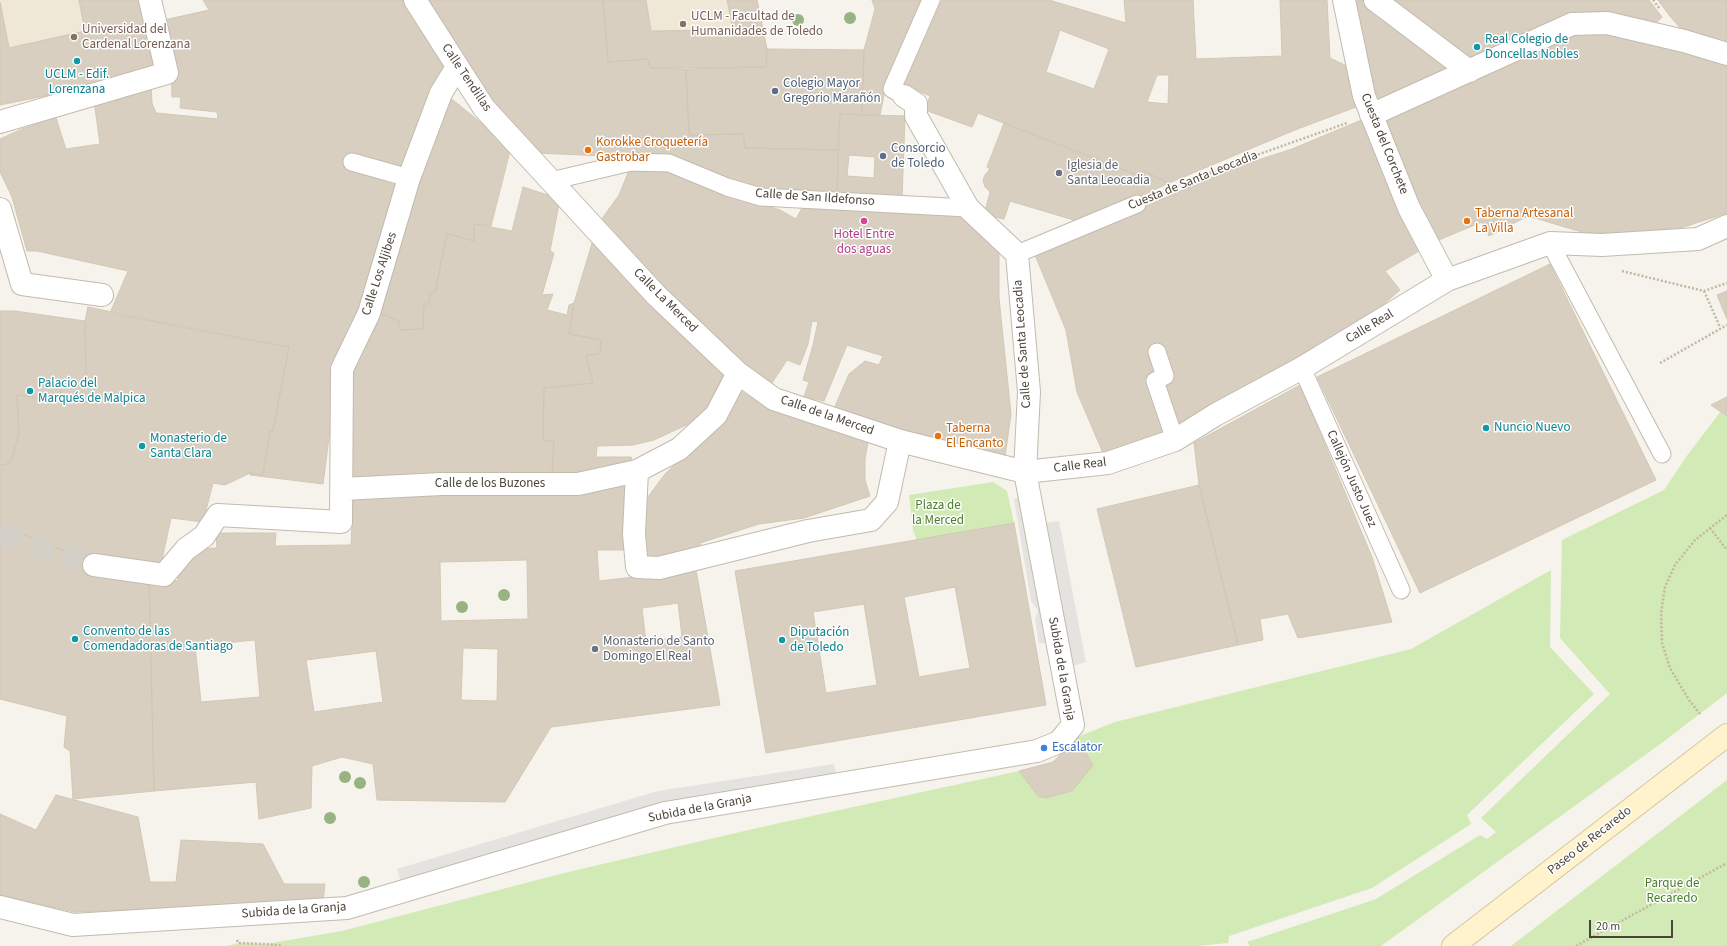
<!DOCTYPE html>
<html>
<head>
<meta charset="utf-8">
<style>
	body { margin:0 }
	#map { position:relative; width:1727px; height:946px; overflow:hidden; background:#f6f3ec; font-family:"Source Sans 3",sans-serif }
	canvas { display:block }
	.scale { position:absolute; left:1589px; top:920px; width:84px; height:18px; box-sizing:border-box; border:2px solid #4b4439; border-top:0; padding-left:5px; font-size:12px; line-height:14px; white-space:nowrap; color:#4b4439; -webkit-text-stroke:3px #fff; paint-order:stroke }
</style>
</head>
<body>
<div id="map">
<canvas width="1727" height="946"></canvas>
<div class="scale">20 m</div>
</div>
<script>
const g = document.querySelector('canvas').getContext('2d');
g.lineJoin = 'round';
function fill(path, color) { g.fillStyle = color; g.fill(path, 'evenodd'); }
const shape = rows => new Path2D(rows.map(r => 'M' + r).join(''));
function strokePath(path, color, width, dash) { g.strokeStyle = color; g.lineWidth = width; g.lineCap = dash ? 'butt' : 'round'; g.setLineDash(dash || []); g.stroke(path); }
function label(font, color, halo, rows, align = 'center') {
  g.font = font + ' "Source Sans 3",sans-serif'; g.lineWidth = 3; g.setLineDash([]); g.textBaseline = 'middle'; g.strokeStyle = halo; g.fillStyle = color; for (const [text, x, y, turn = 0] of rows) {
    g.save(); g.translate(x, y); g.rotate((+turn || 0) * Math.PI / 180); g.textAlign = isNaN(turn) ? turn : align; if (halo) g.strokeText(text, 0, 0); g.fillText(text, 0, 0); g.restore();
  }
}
const education = shape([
	[0,0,140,0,156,73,0,105],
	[603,0,757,0,766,67,650,68]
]);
const green = shape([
	[1721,411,1727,416,1727,693,1663,742,1381,946,1250,946,1247,942,1376,899,1480,835,1487,839,1496,832,1481,818,1610,694,1560,638,1562,540,1664,490,1686,457],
	[993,482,1007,491,1014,523,917,540,913,531,909,495],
	[1551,570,1550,647,1594,694,1467,815,1471,824,1372,888,1229,936,1228,943,1197,946,227,946,238,943,266,944,342,931,564,873,766,826,1019,771,1038,796,1045,798,1071,791,1093,765,1077,737,1115,722,1411,649],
	[1727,780,1727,946,1511,946]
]);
const parking = shape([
	[1022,496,1048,642,1039,644,1035,620,1038,610,1031,601,1014,499],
	[1059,521,1086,662,1073,666,1045,523],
	[834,764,837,777,401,881,397,869,658,791]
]);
const building = shape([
	[79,0,140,0,156,73,0,105,0,2,9,48,85,31,79,0],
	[203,0,408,0,450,69,409,175,349,154,345,168,401,187,338,368,323,484,250,475,250,473,263,475,270,431,273,431,289,347,110,313,128,271,37,251,27,251,12,197,0,172,0,139,22,129,56,118,66,149,100,144,94,101,151,84,152,103,156,113,218,119,217,112,180,108,181,97,172,97,171,51,164,20,209,10,203,0],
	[419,0,603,0,608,62,648,59,650,68,686,69,689,135,743,134,745,148,838,150,837,195,779,194,735,185,679,159,535,153,490,105,419,0],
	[603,0,646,0,651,31,733,30,727,0,757,0,767,49,766,67,650,68,648,59,608,62,603,0],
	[872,0,923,0,885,90,880,115,862,115,864,50,875,9,872,0],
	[942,0,1049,0,1126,23,1124,0,1193,0,1196,59,1282,56,1280,0,1327,0,1330,58,1351,68,1356,107,1295,130,1169,183,1143,171,1140,176,978,113,972,127,925,110,930,96,903,84,919,40,924,41,942,0],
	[1060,30,1109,49,1094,89,1046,72,1060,30],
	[1157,75,1169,75,1168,104,1147,102,1157,75],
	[1348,0,1368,0,1461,70,1374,110,1348,0],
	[1387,0,1649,0,1662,17,1652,27,1571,13,1472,65,1387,0],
	[1658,0,1727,0,1727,45,1687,36,1669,15,1658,0],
	[1607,27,1727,60,1727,213,1668,232,1585,233,1528,216,1489,236,1482,222,1434,242,1378,120,1553,39,1607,27],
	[767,49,864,50,862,115,840,114,838,150,745,148,743,134,689,135,686,69,766,67,767,49],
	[448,96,511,147,491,226,474,224,474,241,447,234,435,292,430,292,429,304,424,304,423,329,400,330,399,321,379,313,433,132,448,96],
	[840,114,905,116,902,199,837,195,840,114],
	[849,155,875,157,874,178,847,176,849,155],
	[1364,119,1424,248,1385,271,1400,290,1376,311,1176,427,1162,386,1174,382,1162,345,1155,371,1146,375,1167,435,1103,453,1077,392,1066,330,1035,255,1233,168,1292,149,1364,119],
	[1004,123,1140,176,1143,171,1169,183,1087,221,1077,221,1010,201,1004,219,984,215,990,192,985,187,983,180,985,175,990,169,987,167,1004,123],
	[630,168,670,168,719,189,780,210,796,219,803,206,967,211,999,245,999,298,1011,414,1005,457,899,431,833,411,849,374,865,361,879,365,883,356,847,345,824,401,804,397,809,382,803,380,813,345,818,322,812,321,808,344,800,365,787,360,770,386,659,292,601,220,619,195,630,168],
	[523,187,560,199,550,251,554,253,542,295,553,294,547,310,567,315,569,305,574,303,569,334,601,340,600,353,586,356,593,383,544,388,543,440,554,442,552,474,541,473,541,477,347,477,346,406,367,324,377,325,379,313,399,321,400,330,423,329,424,304,429,304,430,292,435,292,447,234,474,241,474,224,512,231,523,187],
	[594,237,727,366,717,388,719,394,712,413,654,440,633,445,597,446,596,457,631,457,634,467,541,477,541,473,552,474,554,442,543,440,544,388,593,383,586,356,600,353,601,340,569,334,574,303,594,237],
	[1550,264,1656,480,1420,593,1317,377,1550,264],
	[1727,291,1727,319,1717,295,1727,291],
	[88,307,191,329,289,347,273,431,270,431,263,475,250,473,225,485,213,483,203,522,171,518,160,569,93,562,0,525,0,465,5,465,12,460,19,432,17,395,61,401,60,384,86,387,85,321,88,307],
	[0,311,15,311,85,321,86,387,60,384,61,401,17,395,19,432,12,460,5,465,0,465,0,311],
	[1300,385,1372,557,1392,622,1298,638,1288,614,1260,619,1263,640,1238,645,1199,485,1194,443,1300,385],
	[735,388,764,405,869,437,865,459,865,480,870,496,804,518,759,524,700,543,701,548,657,561,643,559,639,509,665,474,718,423,735,388],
	[1727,397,1727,416,1711,405,1727,397],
	[634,477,624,535,624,550,597,550,599,581,696,570,720,705,551,727,505,802,377,800,373,764,342,757,312,766,311,808,259,819,256,782,154,791,149,579,178,581,178,564,196,549,217,548,216,533,276,533,275,546,351,545,354,491,634,477],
	[527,560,528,619,441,621,440,562,527,560],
	[678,603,682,637,646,642,642,608,678,603],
	[255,640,260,697,201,702,195,646,255,640],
	[463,648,498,649,497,701,461,700,463,648],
	[376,651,383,702,314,712,306,660,376,651],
	[1199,485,1238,645,1136,667,1097,509,1199,485],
	[1014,523,1046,705,766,753,735,571,1014,523],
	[955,587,970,668,919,677,904,597,955,587],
	[864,604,877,685,826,693,813,612,864,604],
	[0,525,93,562,149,579,154,791,73,799,70,751,64,747,67,716,0,699,0,525],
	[1077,737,1093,765,1072,791,1045,798,1038,796,1019,771,1053,762,1077,737],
	[56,795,138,817,150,882,176,882,181,840,263,844,284,884,325,884,323,902,75,912,0,895,0,814,36,830,56,795]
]);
const streetTunnel = shape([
	[0,533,94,565]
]);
const path = shape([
	[1653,0,1660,9],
	[1158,195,1234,163,1347,123],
	[1622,271,1704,291,1727,283],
	[1704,291,1720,327],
	[1660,363,1727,325],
	[1710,528,1727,550],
	[1700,714,1689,700,1670,668,1662,643,1661,613,1665,587,1675,565,1695,540,1727,515],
	[237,940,238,943,266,944,282,946],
	[1576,946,1727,863]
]);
const lane = shape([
	[904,96,892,89,931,0],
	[352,162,409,178],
	[551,181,631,162,669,163,727,187,761,197,968,208],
	[1550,243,1662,454],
	[1017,254,1137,204],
	[1157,352,1165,376,1155,381,1175,440],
	[1302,368,1401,590]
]);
const street = shape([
	[415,0,484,108,656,295,738,373,774,399,900,441,1025,472,1108,463,1175,440,1215,415,1302,368,1447,280,1550,243,1602,245,1698,239,1727,226],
	[1344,0,1364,96,1409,208,1447,280],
	[1375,0,1469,71],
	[1371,115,1572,24,1607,23,1684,41,1727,54],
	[0,122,167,73,150,0],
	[0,209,22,284,102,295],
	[637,471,634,534,637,567,659,568,808,531,871,520,887,502,900,441],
	[342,489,441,484,578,484,637,471,679,449,716,415,738,373],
	[94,565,164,575,186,549,204,536,218,515,341,522,342,369,369,313,409,178,441,93,457,67],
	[0,907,73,925,347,908,665,813,1037,751,1059,742,1073,725,1025,472,1029,392,1017,254,968,208,916,116,916,104,904,96]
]);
const secondary = shape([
	[1453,946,1727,735]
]);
const trees = [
	[850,18],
	[798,20],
	[504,595],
	[462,607],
	[345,777],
	[360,783],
	[330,818],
	[364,882]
];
const markers = [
	[683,24,4,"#8d6e63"],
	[74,37,4,"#8d6e63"],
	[1477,47,4,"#0f9aa8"],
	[77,61,4,"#0f9aa8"],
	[775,91,4,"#5c6f8a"],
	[588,150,4,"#e8710a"],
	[883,156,4,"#5c6f8a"],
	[1059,173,4,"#6b7280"],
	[864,221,4,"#d1479c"],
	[1467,221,4,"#e8710a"],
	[30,391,4,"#0f9aa8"],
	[1486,428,4,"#0f9aa8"],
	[938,436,4,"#e8710a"],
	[142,446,4,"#0f9aa8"],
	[75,639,4,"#0f9aa8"],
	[782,640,4,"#0f9aa8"],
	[595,649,4,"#6b7280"],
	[1044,748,4,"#3f7fe0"]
];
const educationNames = [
	["UCLM - Facultad de",691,17],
	["Humanidades de Toledo",691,32],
	["Universidad del",82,30],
	["Cardenal Lorenzana",82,45]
];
const cultureNames = [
	["Real Colegio de",1485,40],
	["Doncellas Nobles",1485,55],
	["UCLM - Edif.",77,75,"center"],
	["Lorenzana",77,90,"center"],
	["Palacio del",38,384],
	["Marqués de Malpica",38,399],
	["Nuncio Nuevo",1494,428],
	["Monasterio de",150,439],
	["Santa Clara",150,454],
	["Convento de las",83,632],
	["Comendadoras de Santiago",83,647],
	["Diputación",790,633],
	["de Toledo",790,648]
];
const streetNames = [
	["Calle Tendillas",466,78,56],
	["Cuesta del Corchete",1384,144,68],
	["Cuesta de Santa Leocadia",1193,181,-22],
	["Calle de San Ildefonso",815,198,4],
	["Calle Los Aljibes",380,274,-72],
	["Calle La Merced",665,301,45],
	["Calle Real",1370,327,-31],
	["Calle de Santa Leocadia",1023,344,-94],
	["Calle de la Merced",827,416,19],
	["Calle Real",1080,466,-7],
	["Callejón Justo Juez",1351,479,66],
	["Calle de los Buzones",490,484],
	["Subida de la Granja",1061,669,80],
	["Subida de la Granja",700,809,-11],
	["Paseo de Recaredo",1590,841,-38],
	["Subida de la Granja",294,911,-4]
];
const serviceNames = [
	["Colegio Mayor",783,84],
	["Gregorio Marañón",783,99],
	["Consorcio",891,149],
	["de Toledo",891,164]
];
const foodNames = [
	["Korokke Croquetería",596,143],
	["Gastrobar",596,158],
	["Taberna Artesanal",1475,214],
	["La Villa",1475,229],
	["Taberna",946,429],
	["El Encanto",946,444]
];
const worshipNames = [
	["Iglesia de",1067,166],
	["Santa Leocadia",1067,181],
	["Monasterio de Santo",603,642],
	["Domingo El Real",603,657]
];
const hotelNames = [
	["Hotel Entre",864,235],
	["dos aguas",864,250]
];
const parkNames = [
	["Plaza de",938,506],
	["la Merced",938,521],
	["Parque de",1672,884],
	["Recaredo",1672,899]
];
const shopNames = [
	["Escalator",1052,748]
];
fill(education, '#efe8d6');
fill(green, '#d2eab5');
fill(parking, '#e5e3e0');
fill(building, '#d8cfc1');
strokePath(building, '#d3c7b4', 1);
strokePath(streetTunnel, '#d4d0c8', 22, [22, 11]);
strokePath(lane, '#c2bbae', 19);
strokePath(street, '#c2bbae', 24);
strokePath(secondary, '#d6c79b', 24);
strokePath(path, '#c4b79f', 2.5, [2, 2]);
strokePath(lane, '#fff', 17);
strokePath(street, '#fff', 22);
strokePath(secondary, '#fff3cd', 22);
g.fillStyle = '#97b381';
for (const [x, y] of trees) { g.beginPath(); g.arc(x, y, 6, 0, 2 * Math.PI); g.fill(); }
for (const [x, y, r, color] of markers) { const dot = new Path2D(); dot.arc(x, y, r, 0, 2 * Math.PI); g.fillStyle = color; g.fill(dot); strokePath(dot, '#fff', 1.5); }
label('13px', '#785e54', '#fff', educationNames, 'left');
label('13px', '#0d838f', '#fff', cultureNames, 'left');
label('13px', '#4b4439', '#fff', streetNames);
label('13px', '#4e5e75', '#fff', serviceNames, 'left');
label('13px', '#c56008', '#fff', foodNames, 'left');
label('13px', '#5b616d', '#fff', worshipNames, 'left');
label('13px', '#b23c85', '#fff', hotelNames);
label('13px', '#4a7f2a', '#fff', parkNames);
label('13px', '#366cbe', '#fff', shopNames, 'left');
</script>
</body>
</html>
